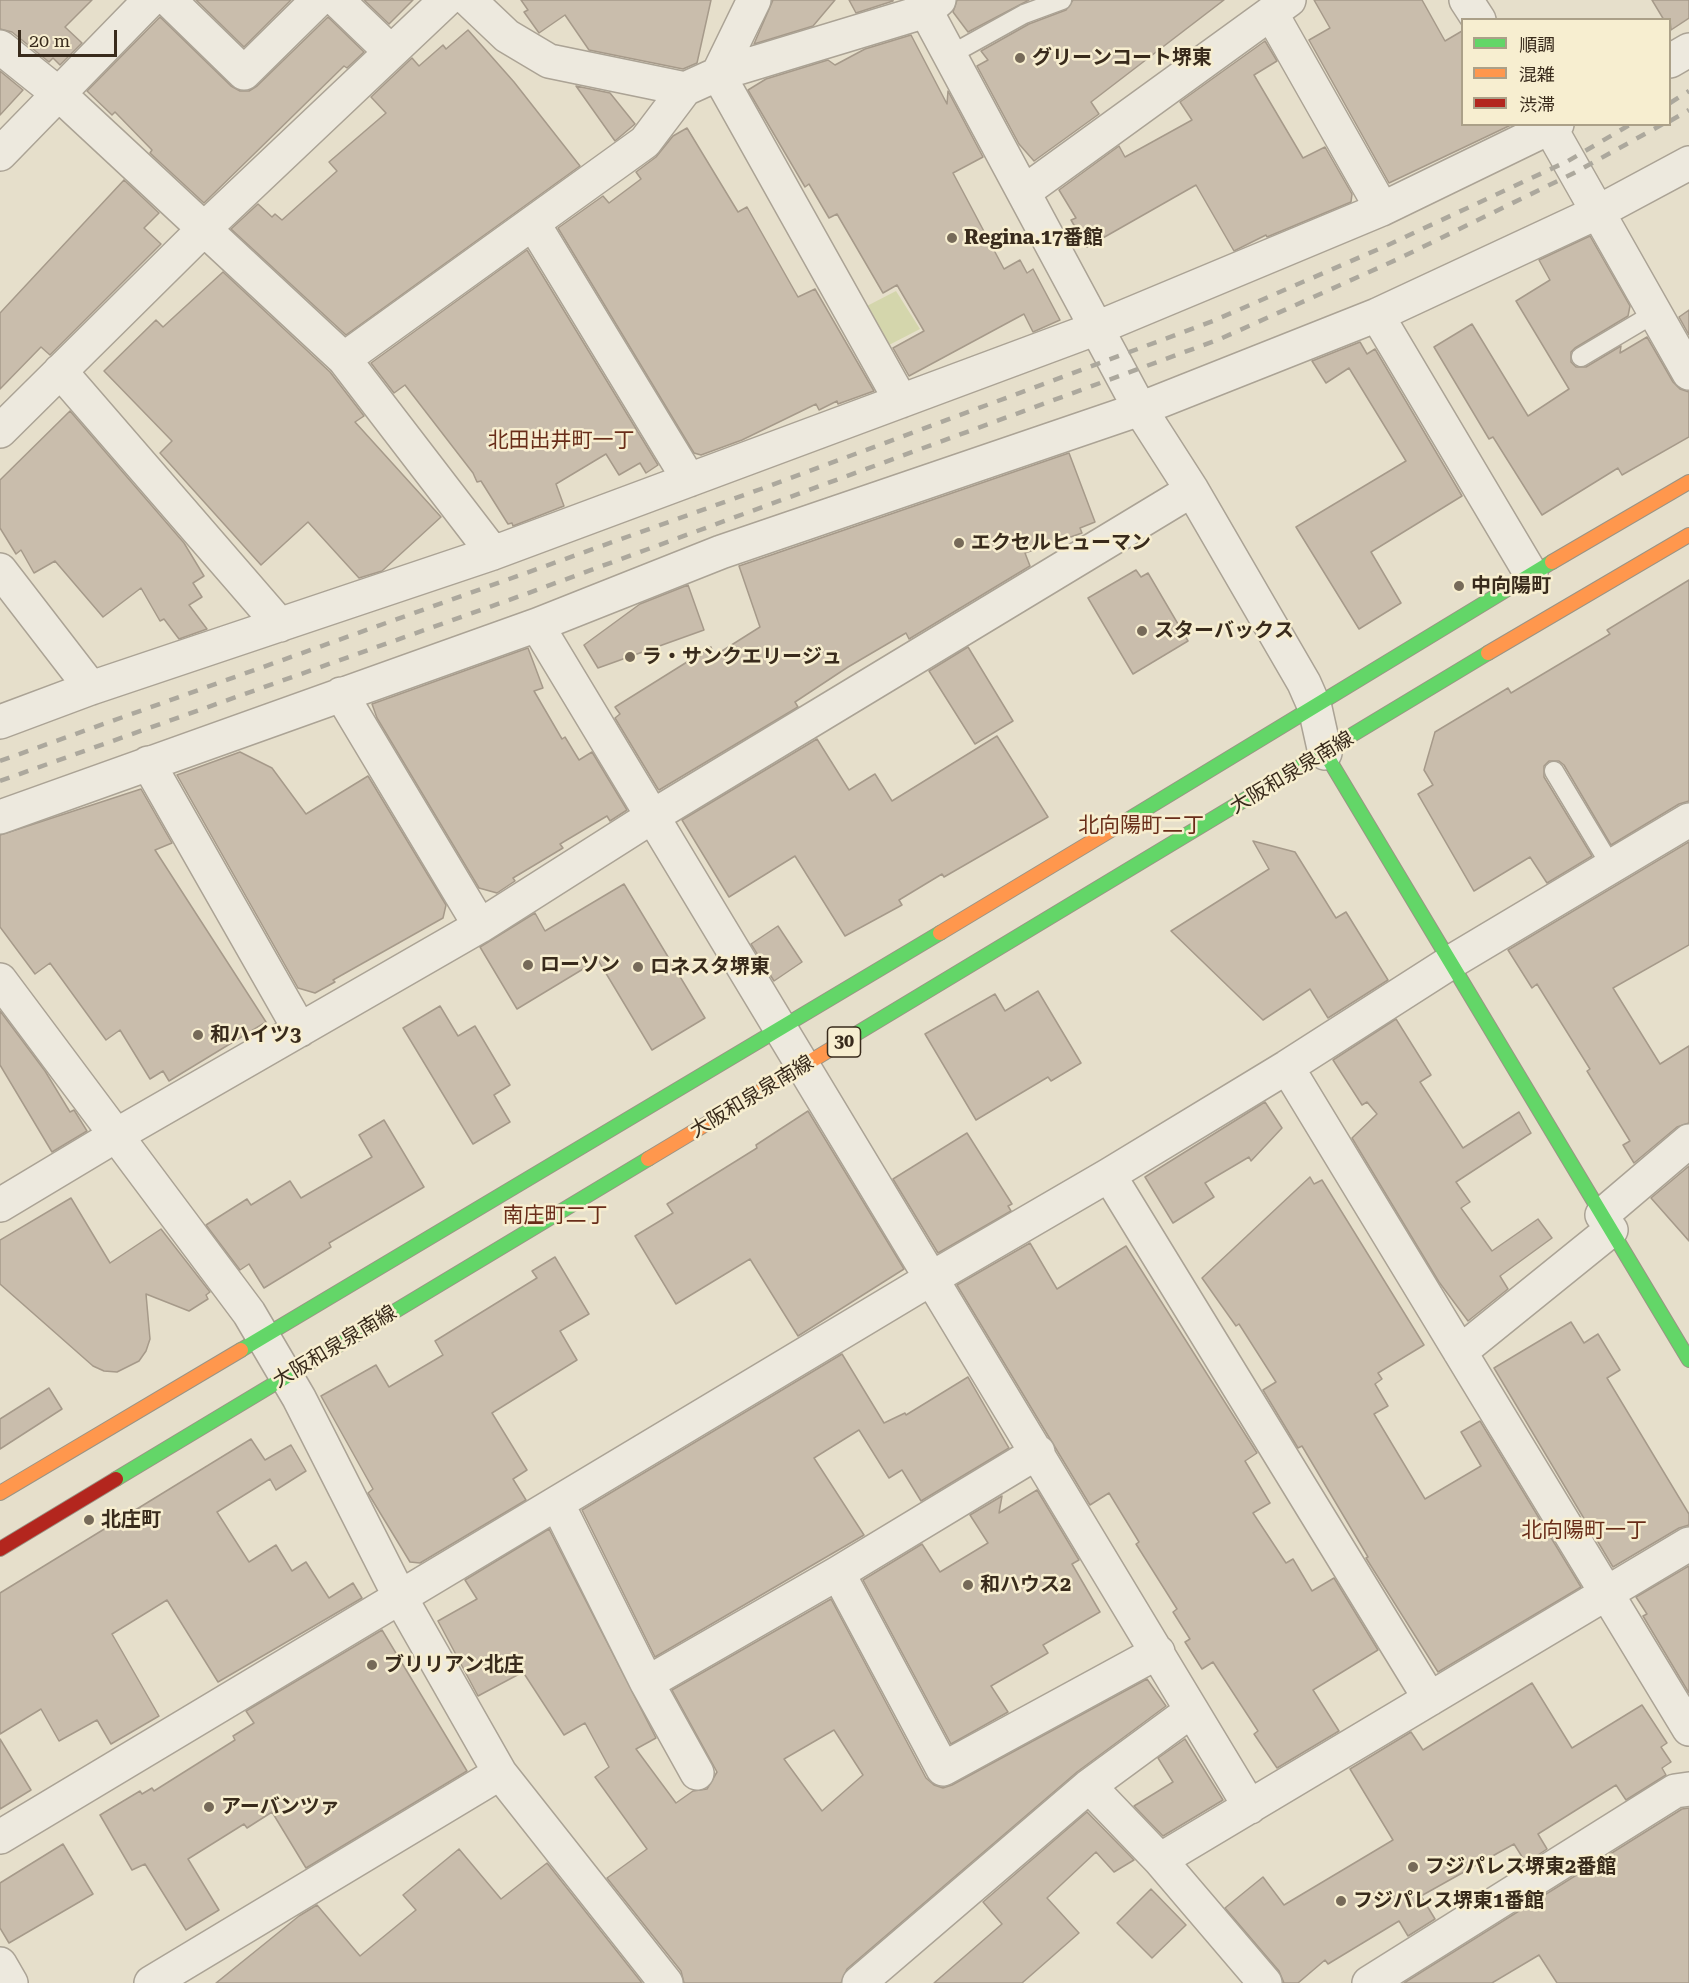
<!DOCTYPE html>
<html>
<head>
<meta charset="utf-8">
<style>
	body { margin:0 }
	#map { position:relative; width:1689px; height:1983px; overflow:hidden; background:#e6dfcb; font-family:"Roboto Serif","Noto Sans JP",serif }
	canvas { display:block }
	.legend { position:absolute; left:1461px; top:18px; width:210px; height:108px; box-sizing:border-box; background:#f7eed0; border:2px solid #aba088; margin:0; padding:8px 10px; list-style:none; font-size:18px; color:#392b1c }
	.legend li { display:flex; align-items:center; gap:12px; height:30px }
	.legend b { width:30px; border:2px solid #aba088 }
	.scale { position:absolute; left:18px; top:30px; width:99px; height:27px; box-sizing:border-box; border:3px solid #392b1c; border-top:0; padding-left:8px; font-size:18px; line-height:21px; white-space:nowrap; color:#392b1c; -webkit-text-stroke:4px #f7eed0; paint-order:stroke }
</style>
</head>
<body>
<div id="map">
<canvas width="1689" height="1983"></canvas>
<ul class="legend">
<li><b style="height:8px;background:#63d668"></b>順調</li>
<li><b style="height:8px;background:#ff974d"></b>混雑</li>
<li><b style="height:8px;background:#b3261e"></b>渋滞</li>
</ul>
<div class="scale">20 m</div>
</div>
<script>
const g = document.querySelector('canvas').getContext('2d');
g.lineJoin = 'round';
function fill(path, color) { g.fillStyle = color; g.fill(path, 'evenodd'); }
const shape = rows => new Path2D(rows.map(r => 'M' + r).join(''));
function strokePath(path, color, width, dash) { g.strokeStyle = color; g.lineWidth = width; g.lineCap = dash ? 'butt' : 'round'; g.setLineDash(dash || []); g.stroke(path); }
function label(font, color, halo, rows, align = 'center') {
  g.font = font + ' "Roboto Serif","Noto Sans JP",serif'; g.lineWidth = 5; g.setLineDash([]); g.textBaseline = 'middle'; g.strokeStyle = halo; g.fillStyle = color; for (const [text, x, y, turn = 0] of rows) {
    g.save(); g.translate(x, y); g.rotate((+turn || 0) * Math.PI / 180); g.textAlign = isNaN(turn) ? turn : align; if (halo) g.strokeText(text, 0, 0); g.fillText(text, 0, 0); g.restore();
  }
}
const green = shape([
	[896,291,920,329,887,346,865,307]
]);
const building = shape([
	[0,0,92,0,65,27,82,43,60,65,53,58,49,62,12,32,0,29,0,0],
	[196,0,291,0,244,47,196,0],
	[364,0,413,0,389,24,364,0],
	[521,0,711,0,697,63,683,69,589,50,565,15,539,33,524,12,528,10,521,0],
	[773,0,835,0,813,26,754,44,773,0],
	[849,0,893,0,893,1,856,13,849,0],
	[957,0,1029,0,968,32,953,12,957,0],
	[1073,0,1224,0,1091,102,1099,114,1034,161,1019,144,977,66,988,60,981,51,1029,24,1066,10,1073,0],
	[1314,0,1422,0,1445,41,1462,31,1462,124,1513,124,1389,183,1309,40,1330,28,1314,0],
	[1652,0,1689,0,1689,18,1671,30,1670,20,1664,20,1652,0],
	[160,17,231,86,240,91,249,91,257,86,328,17,364,52,347,68,344,66,204,203,150,153,152,150,115,112,112,115,87,91,160,17],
	[468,30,514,82,580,166,346,335,231,229,258,204,272,217,275,214,282,220,337,171,329,162,386,113,371,97,412,58,419,66,443,45,446,49,468,30],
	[911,35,947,104,948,91,983,157,953,173,1004,269,1020,260,1027,273,1033,269,1060,320,1033,332,1024,314,909,376,893,348,924,331,897,285,883,293,837,214,829,218,809,184,805,187,748,90,766,79,828,60,835,65,865,49,911,35],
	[1265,41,1277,61,1254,75,1303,158,1325,147,1352,194,1351,202,1267,237,1266,235,1234,251,1196,185,1087,247,1071,220,1076,218,1059,190,1119,146,1125,157,1192,120,1180,102,1265,41],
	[0,71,23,90,0,115,0,71],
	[576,86,610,93,635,124,615,141,576,86],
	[687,128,738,212,747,207,798,297,815,289,874,391,838,404,837,401,819,410,816,404,742,440,701,455,694,453,558,228,603,196,609,203,641,179,636,172,656,157,673,136,687,128],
	[124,180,159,213,144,228,161,244,50,355,41,347,0,389,0,313,124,180],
	[1590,236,1630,306,1628,316,1575,348,1571,352,1571,362,1576,367,1586,367,1621,346,1620,353,1647,337,1673,382,1680,389,1689,392,1689,437,1622,475,1618,468,1542,515,1493,437,1489,439,1434,347,1472,324,1528,416,1569,389,1516,301,1550,280,1539,260,1590,236],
	[527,250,658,465,646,473,640,463,619,475,606,454,556,484,564,506,513,526,512,523,508,524,481,481,477,482,473,473,405,385,394,393,371,363,527,250],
	[223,272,330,372,364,416,355,422,441,517,382,571,359,578,308,522,261,565,160,453,172,441,104,371,156,320,163,327,223,272],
	[1689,310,1689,335,1679,317,1689,310],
	[1360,342,1367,354,1375,349,1462,496,1371,552,1401,603,1359,629,1296,527,1406,461,1349,368,1326,383,1312,361,1360,342],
	[70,411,184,543,204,576,193,583,202,597,189,605,207,629,179,639,164,619,160,621,141,588,103,617,55,561,34,573,21,550,16,554,0,528,0,480,70,411],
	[1069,453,1095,522,1080,528,1082,533,1025,553,1030,566,909,639,906,633,848,667,795,702,798,707,659,790,658,789,615,718,620,714,615,707,711,647,714,656,760,627,739,566,1069,453],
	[1136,570,1141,577,1148,573,1188,641,1133,674,1088,598,1136,570],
	[1689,580,1689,801,1679,804,1611,845,1564,765,1559,761,1549,761,1544,766,1544,777,1592,856,1547,883,1530,857,1474,891,1418,794,1433,785,1424,770,1435,732,1508,688,1511,693,1610,634,1607,630,1689,580],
	[688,585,704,630,598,668,584,645,640,604,688,585],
	[968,647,1013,721,975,744,929,671,968,647],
	[528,648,543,688,534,691,562,739,565,737,579,760,592,752,627,810,610,821,607,816,560,844,563,848,513,878,515,881,497,893,479,888,377,718,372,704,528,648],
	[997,736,1048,817,944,877,942,874,899,900,902,905,845,936,795,856,729,897,682,820,817,739,849,790,875,774,892,801,997,736],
	[240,752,272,768,306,814,368,776,446,905,443,918,333,980,335,982,315,993,298,988,177,775,240,752],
	[141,789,172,843,155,850,266,1022,169,1081,163,1071,150,1079,120,1030,106,1040,50,963,35,974,0,927,0,835,141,789],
	[1253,841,1295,852,1336,918,1346,912,1388,980,1328,1018,1310,989,1263,1020,1171,931,1269,869,1253,841],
	[1689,842,1689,945,1613,988,1660,1064,1689,1046,1689,1123,1677,1127,1634,1163,1623,1145,1630,1141,1587,1071,1590,1069,1537,984,1532,988,1508,950,1689,842],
	[624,884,705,1018,652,1050,598,960,517,1009,480,947,535,913,545,931,624,884],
	[778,926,802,962,774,981,751,944,778,926],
	[1038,991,1081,1063,1051,1081,1048,1077,976,1120,925,1034,995,994,1005,1011,1038,991],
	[440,1006,458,1036,475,1026,510,1085,494,1095,510,1122,473,1144,403,1028,440,1006],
	[0,1011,45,1071,70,1112,74,1110,87,1131,52,1152,0,1065,0,1011],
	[1396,1019,1431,1075,1420,1082,1463,1148,1519,1112,1531,1133,1456,1182,1470,1202,1461,1208,1492,1251,1538,1219,1552,1238,1500,1276,1508,1289,1468,1321,1439,1282,1352,1138,1377,1114,1367,1102,1362,1105,1333,1060,1396,1019],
	[1265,1102,1282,1128,1251,1161,1249,1157,1205,1183,1214,1197,1173,1223,1145,1177,1265,1102],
	[808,1111,904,1269,798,1336,750,1259,676,1304,635,1236,673,1213,667,1204,757,1148,756,1145,808,1111],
	[384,1120,424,1187,329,1243,331,1247,264,1288,249,1264,240,1270,206,1225,247,1199,251,1205,290,1181,301,1198,372,1157,359,1135,384,1120],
	[967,1133,1012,1204,1008,1206,1011,1211,938,1253,893,1179,967,1133],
	[1689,1166,1689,1241,1651,1198,1689,1166],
	[1310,1177,1314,1184,1322,1180,1424,1345,1378,1373,1382,1379,1375,1384,1388,1406,1374,1414,1425,1499,1481,1466,1461,1432,1480,1421,1581,1587,1438,1672,1366,1558,1368,1557,1302,1446,1298,1448,1263,1390,1276,1382,1239,1324,1236,1326,1202,1278,1310,1177],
	[71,1198,110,1263,161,1229,210,1292,206,1295,208,1299,189,1311,146,1294,150,1339,146,1351,139,1361,117,1372,104,1371,93,1366,0,1284,0,1240,71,1198],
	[1030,1243,1057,1289,1126,1246,1257,1453,1245,1461,1270,1503,1253,1513,1286,1563,1293,1559,1312,1591,1334,1578,1378,1650,1313,1690,1339,1731,1277,1768,1254,1734,1258,1731,1213,1662,1202,1669,1185,1642,1190,1639,1173,1612,1177,1609,1136,1544,1139,1542,1109,1493,1090,1505,957,1285,1030,1243],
	[555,1257,589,1314,560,1331,577,1360,492,1413,527,1470,513,1479,526,1500,420,1563,410,1562,368,1493,373,1489,321,1396,376,1365,389,1387,443,1355,435,1341,537,1278,532,1271,555,1257],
	[1571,1322,1584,1343,1598,1334,1620,1370,1607,1378,1689,1514,1689,1525,1679,1528,1613,1567,1494,1368,1571,1322],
	[842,1354,884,1423,905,1413,906,1415,968,1377,1009,1448,921,1501,902,1470,889,1478,859,1430,814,1458,864,1535,655,1657,582,1510,842,1354],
	[49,1388,62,1409,0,1449,0,1419,49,1388],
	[251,1439,265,1460,291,1445,306,1471,276,1490,270,1479,217,1512,249,1562,276,1545,292,1571,306,1562,329,1598,353,1583,362,1598,218,1682,167,1600,112,1634,159,1716,111,1744,97,1720,59,1741,41,1709,0,1734,0,1593,251,1439],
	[1037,1490,1079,1560,1072,1564,1100,1612,1043,1645,1048,1653,991,1686,1008,1712,951,1744,863,1580,922,1544,940,1572,988,1543,970,1515,1002,1496,999,1513,1037,1490],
	[549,1529,656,1738,636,1749,676,1803,693,1791,707,1789,717,1772,672,1690,831,1599,926,1778,934,1785,943,1788,952,1785,1147,1679,1166,1706,1077,1772,847,1969,841,1983,684,1983,681,1971,607,1878,647,1849,595,1777,609,1767,585,1723,564,1735,523,1672,478,1696,438,1621,477,1599,465,1580,549,1529],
	[834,1730,863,1775,822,1811,784,1759,834,1730],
	[1689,1566,1689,1693,1643,1616,1647,1614,1636,1597,1689,1566],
	[382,1630,467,1771,306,1868,272,1812,247,1828,244,1824,188,1859,219,1910,186,1930,145,1864,132,1870,100,1815,140,1791,142,1794,152,1788,154,1791,235,1740,233,1736,254,1723,246,1711,382,1630],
	[1532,1683,1572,1748,1642,1705,1667,1743,1661,1747,1671,1762,1662,1768,1666,1775,1626,1800,1616,1785,1538,1834,1547,1849,1526,1863,1514,1844,1421,1896,1435,1919,1408,1936,1399,1921,1328,1964,1325,1960,1298,1983,1284,1983,1279,1971,1225,1908,1263,1877,1284,1905,1393,1840,1350,1769,1411,1732,1423,1750,1532,1683],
	[0,1739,31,1790,0,1809,0,1739],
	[1185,1739,1223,1800,1163,1836,1134,1806,1173,1782,1158,1758,1185,1739],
	[1689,1808,1689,1983,1557,1983,1539,1955,1492,1983,1404,1983,1682,1809,1689,1808],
	[1087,1812,1134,1860,1114,1872,1096,1852,1047,1898,1079,1933,1022,1983,934,1983,1002,1924,983,1902,1087,1812],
	[63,1844,93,1894,9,1943,0,1928,0,1883,63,1844],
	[459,1849,501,1899,547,1863,642,1983,216,1983,299,1916,317,1905,360,1956,416,1910,403,1895,459,1849],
	[1151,1889,1186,1925,1152,1958,1117,1923,1151,1889]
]);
const lane = shape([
	[950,55,1024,14,1062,0],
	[1581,357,1655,313],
	[1554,771,1611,866]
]);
const street = shape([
	[169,0,244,73,318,0],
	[337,0,391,52],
	[469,0,507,36,549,61,685,89],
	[939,0,926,11,1140,409,1192,490,1304,683,1315,708,1325,753],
	[1466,0,1479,20],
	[1271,13,1382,209],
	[0,47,60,95,344,359,493,553],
	[1670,61,1689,50],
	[718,74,901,401],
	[718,74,754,0],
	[1548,124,1689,373],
	[0,154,150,0],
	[1024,192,1289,0],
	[533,223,689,480],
	[1377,315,1531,574],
	[344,359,645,142,685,89,718,74,926,11],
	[60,371,280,625],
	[0,431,205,228,446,0],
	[0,570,91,688],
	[537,625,1250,1807],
	[341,694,480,926],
	[0,722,91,688,493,553,1097,328,1382,209,1557,124],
	[148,763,300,1030],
	[0,817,537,625,721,552,1140,409,1377,315,1596,213,1689,163],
	[0,980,249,1313,299,1398,400,1597,500,1773,666,1983],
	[1287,1067,1689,1729],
	[1109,1175,1430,1699],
	[0,1205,115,1136,480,926,653,816,1192,490],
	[1602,1215,1689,1141],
	[1460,1352,1611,1230],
	[557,1503,647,1683,697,1773],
	[838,1573,943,1769,1158,1652],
	[647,1683,838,1573,1038,1452],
	[1089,1786,1160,1860,1265,1983],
	[0,1837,932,1278,1109,1175,1287,1067,1451,962,1689,820],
	[1160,1860,1689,1544],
	[0,1964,11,1983],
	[151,1983,500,1773],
	[859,1983,1089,1786,1191,1711],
	[1369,1983,1675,1791,1689,1789]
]);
const fast = shape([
	[1325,753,1689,1360],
	[1116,827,1552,562],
	[836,1046,1488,653],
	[241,1350,940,933],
	[116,1479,648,1159]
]);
const slow = shape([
	[1552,562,1689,482],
	[1488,653,1689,535],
	[940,933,1116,827],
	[648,1159,836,1046],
	[0,1493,241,1350]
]);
const jam = shape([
	[0,1549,116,1479]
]);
const rail = shape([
	[1670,103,1689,91],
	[1670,121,1689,110],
	[0,761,761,489,1213,321,1388,245,1568,161,1631,124],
	[0,781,523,595,1220,339,1398,259,1574,173,1663,124]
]);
const markers = [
	[1020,58,6,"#766a59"],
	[952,238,6,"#766a59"],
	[959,543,6,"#766a59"],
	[1459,586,6,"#766a59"],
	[1142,631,6,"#766a59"],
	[630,657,6,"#766a59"],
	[528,965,6,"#766a59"],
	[638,967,6,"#766a59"],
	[198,1035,6,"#766a59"],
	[89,1520,6,"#766a59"],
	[968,1585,6,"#766a59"],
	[372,1665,6,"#766a59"],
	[209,1807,6,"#766a59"],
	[1413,1867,6,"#766a59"],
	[1341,1901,6,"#766a59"]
];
const shields = [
	[844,1042,33]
];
const shieldNames = [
	["30",844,1042]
];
const poiNames = [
	["グリーンコート堺東",1032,58],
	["Regina.17番館",964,238],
	["エクセルヒューマン",971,543],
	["中向陽町",1471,586],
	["スターバックス",1154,631],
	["ラ・サンクエリージュ",642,657],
	["ローソン",540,965],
	["ロネスタ堺東",650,967],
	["和ハイツ3",210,1035],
	["北庄町",101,1520],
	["和ハウス2",980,1585],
	["ブリリアン北庄",384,1665],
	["アーバンツァ",221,1807],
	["フジパレス堺東2番館",1425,1867],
	["フジパレス堺東1番館",1353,1901]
];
const streetNames = [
	["大阪和泉泉南線",1292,773,-31],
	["大阪和泉泉南線",752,1097,-31],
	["大阪和泉泉南線",335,1347,-31]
];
const neighbourhoodNames = [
	["北田出井町一丁",561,441],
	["北向陽町二丁",1141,826],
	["南庄町二丁",555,1216],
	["北向陽町一丁",1584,1531]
];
fill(green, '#d4d6ac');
fill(building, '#c9bdac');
strokePath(building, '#a69a8a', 1.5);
strokePath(lane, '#aba395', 21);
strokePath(street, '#aba395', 36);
strokePath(fast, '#9a9384', 16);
strokePath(slow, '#9a9384', 16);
strokePath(jam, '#9a9384', 16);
strokePath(lane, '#ede9de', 18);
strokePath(street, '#ede9de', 33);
strokePath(fast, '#63d668', 14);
strokePath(slow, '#ff974d', 14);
strokePath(jam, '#b3261e', 14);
strokePath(rail, '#aca89d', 4.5, [10, 10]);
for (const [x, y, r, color] of markers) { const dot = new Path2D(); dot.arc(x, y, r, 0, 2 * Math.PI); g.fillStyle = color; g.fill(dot); strokePath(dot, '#f7eed0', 2); }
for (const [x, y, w] of shields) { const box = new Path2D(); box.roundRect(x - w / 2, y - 15, w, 30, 4.5); g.fillStyle = '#f7eed0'; g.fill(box); strokePath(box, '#392b1c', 1.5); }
label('bold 18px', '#392b1c', null, shieldNames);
label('bold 20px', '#392b1c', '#f7eed0', poiNames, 'left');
label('20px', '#392b1c', '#f7eed0', streetNames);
label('21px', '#692d19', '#f7eed0', neighbourhoodNames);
</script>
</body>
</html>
